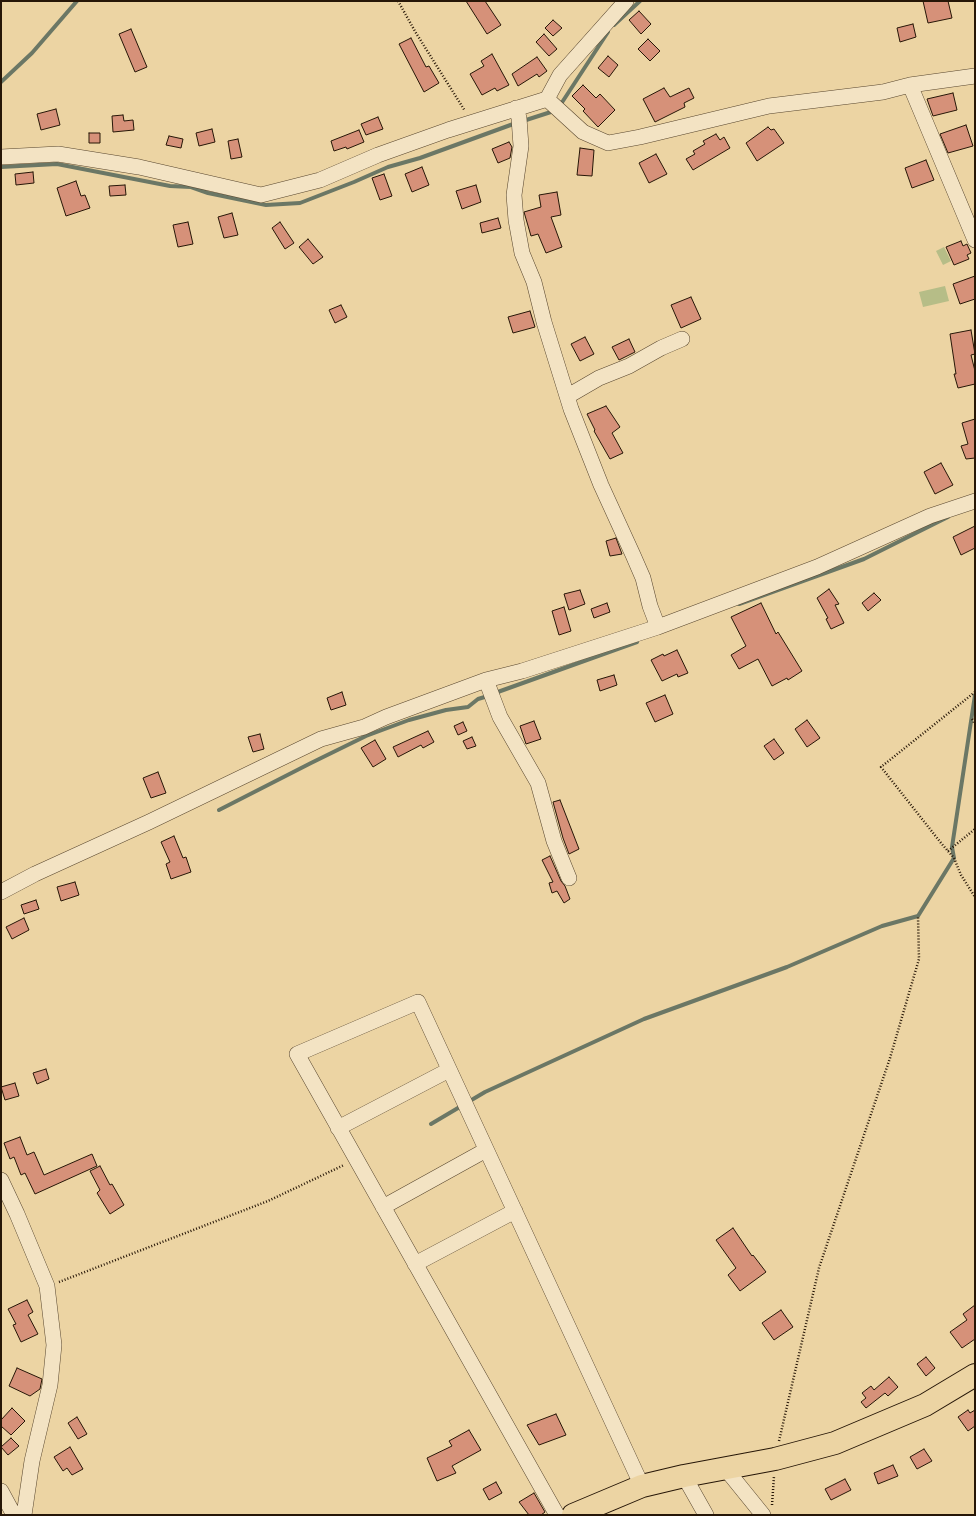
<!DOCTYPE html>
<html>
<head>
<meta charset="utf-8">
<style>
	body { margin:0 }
	#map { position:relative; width:976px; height:1516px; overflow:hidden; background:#ecd4a3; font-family:Alegreya,serif }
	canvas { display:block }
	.frame { position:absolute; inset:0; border:2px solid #261607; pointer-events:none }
</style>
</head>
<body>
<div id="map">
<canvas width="976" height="1516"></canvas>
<div class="frame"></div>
</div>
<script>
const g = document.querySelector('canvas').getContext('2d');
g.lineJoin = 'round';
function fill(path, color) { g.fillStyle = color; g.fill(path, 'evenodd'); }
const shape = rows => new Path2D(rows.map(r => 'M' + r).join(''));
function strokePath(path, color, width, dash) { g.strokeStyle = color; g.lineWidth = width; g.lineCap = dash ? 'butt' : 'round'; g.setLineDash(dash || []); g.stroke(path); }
const green = shape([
	[944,247,951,261,943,265,936,251],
	[945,286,949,301,923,307,919,292]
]);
const stream = shape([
	[614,25,640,1],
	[1,82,32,53,77,1],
	[559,107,608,32],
	[523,121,554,111],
	[1,167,57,164,170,186,191,187,208,193,266,205,300,203,354,182,388,167,420,158,516,123],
	[739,604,864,559,948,517],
	[495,693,637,642],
	[219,810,311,763,366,736,409,720,446,710,468,707,478,699,488,696],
	[431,1124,485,1092,644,1019,787,967,882,926,918,916,954,858,952,847,975,695]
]);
const building = shape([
	[466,1,485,1,501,25,487,34,466,1],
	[923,1,948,1,952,18,928,23,923,1],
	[639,11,651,24,641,34,629,20,639,11],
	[553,20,562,28,553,36,545,28,553,20],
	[913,24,916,37,900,42,897,28,913,24],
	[131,29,147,67,135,72,119,34,131,29],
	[544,34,557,49,549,56,536,42,544,34],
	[411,38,426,67,429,66,439,83,424,92,399,44,411,38],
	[648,39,660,51,650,61,638,49,648,39],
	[492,54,509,85,497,91,495,88,482,95,470,74,484,66,481,61,492,54],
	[608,56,618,65,609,77,598,68,608,56],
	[537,57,547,71,539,77,537,74,518,86,512,74,537,57],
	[583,85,596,98,600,94,615,110,598,127,583,111,585,109,572,96,583,85],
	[664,88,670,97,689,88,694,98,684,103,685,107,655,122,643,99,664,88],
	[953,93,957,110,933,116,927,99,953,93],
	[56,109,60,125,41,130,37,114,56,109],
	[123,115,124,121,133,120,134,130,113,132,112,116,123,115],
	[378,117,383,129,366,135,361,124,378,117],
	[966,125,973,146,948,153,940,134,966,125],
	[768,127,771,130,774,129,784,143,757,161,746,143,768,127],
	[212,129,215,142,199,146,196,133,212,129],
	[359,130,364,142,347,149,346,147,334,151,331,141,359,130],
	[89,133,100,133,100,143,89,143,89,133],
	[716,134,720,140,724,137,730,148,693,170,686,159,695,154,693,151,705,144,703,141,716,134],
	[169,136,183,139,181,148,166,145,169,136],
	[238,139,242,157,231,159,228,141,238,139],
	[509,142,512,147,510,158,498,163,492,149,509,142],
	[580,148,594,150,592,176,577,175,580,148],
	[656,154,667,174,649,183,639,163,656,154],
	[926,160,934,180,912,188,905,168,926,160],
	[422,167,429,185,412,192,405,174,422,167],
	[33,172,34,183,16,185,15,174,33,172],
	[384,174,392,196,380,200,372,178,384,174],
	[76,181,81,196,85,195,90,208,66,216,57,188,76,181],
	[125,185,126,195,110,196,109,186,125,185],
	[476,185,481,202,462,209,456,191,476,185],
	[557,192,561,215,551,217,562,247,546,253,538,234,531,236,524,212,541,207,539,195,557,192],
	[232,213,238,235,224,238,218,217,232,213],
	[498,218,501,228,482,233,480,223,498,218],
	[188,222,193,244,178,247,173,225,188,222],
	[280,222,294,243,285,249,272,228,280,222],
	[308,239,323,257,313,264,299,247,308,239],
	[961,241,963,246,967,244,971,253,967,255,969,259,954,265,946,247,961,241],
	[975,276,975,299,960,304,953,284,975,276],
	[691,297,701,319,681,328,671,305,691,297],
	[341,305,347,317,335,323,329,310,341,305],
	[530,311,535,327,513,333,508,317,530,311],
	[971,330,975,354,971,355,975,371,975,384,958,388,954,374,956,374,950,334,971,330],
	[585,337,594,354,580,361,571,344,585,337],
	[629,339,635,352,619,360,612,347,629,339],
	[606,406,620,427,612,433,623,453,610,459,594,431,595,430,587,414,606,406],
	[975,419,975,458,966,459,961,446,968,444,962,423,975,419],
	[941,463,953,485,935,494,924,472,941,463],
	[975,526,975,548,961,555,953,537,975,526],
	[616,538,622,554,610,556,606,541,616,538],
	[829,589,839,604,835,605,844,623,831,629,826,619,828,618,817,598,829,589],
	[580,590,585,604,569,610,564,594,580,590],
	[874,593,881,600,868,611,862,603,874,593],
	[607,603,610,612,594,618,591,609,607,603],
	[761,603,776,634,778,632,802,671,788,680,787,678,772,686,758,659,739,669,731,655,746,646,731,617,761,603],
	[564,607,571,631,559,635,552,611,564,607],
	[677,650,688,673,678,677,677,674,662,681,651,660,663,654,664,656,677,650],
	[614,675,617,685,600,691,597,680,614,675],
	[342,692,346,705,331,710,327,698,342,692],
	[665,695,673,714,655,722,646,703,665,695],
	[807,720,820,738,807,747,795,729,807,720],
	[534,721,541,739,526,744,520,726,534,721],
	[463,722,467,731,458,735,454,726,463,722],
	[428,731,434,742,423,748,421,745,398,757,393,747,428,731],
	[260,734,264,749,253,752,248,737,260,734],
	[472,737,476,746,467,749,463,741,472,737],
	[774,739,784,753,774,760,764,746,774,739],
	[375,740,386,759,373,767,361,748,375,740],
	[158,772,166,793,151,798,143,778,158,772],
	[560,800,579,849,569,854,563,838,553,802,560,800],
	[174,836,183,858,186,857,191,872,171,879,166,864,170,862,161,842,174,836],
	[550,856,561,881,565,886,570,899,564,903,557,891,552,893,549,883,553,882,542,860,550,856],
	[75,882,79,895,61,901,57,887,75,882],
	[36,900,39,909,24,914,21,905,36,900],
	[24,918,29,930,12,939,6,927,24,918],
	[46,1069,49,1079,37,1084,33,1073,46,1069],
	[15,1083,19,1096,5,1100,1,1087,15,1083],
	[20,1137,27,1155,34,1152,44,1175,92,1154,97,1166,35,1194,25,1173,21,1175,14,1157,10,1159,4,1143,20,1137],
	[100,1166,110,1185,112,1184,124,1205,110,1214,97,1193,100,1190,90,1171,100,1166],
	[733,1228,752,1256,753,1255,766,1272,740,1291,728,1275,736,1268,716,1240,733,1228],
	[27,1300,33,1312,28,1315,38,1334,21,1342,13,1325,16,1324,8,1309,27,1300],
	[975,1305,975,1339,962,1348,950,1332,967,1320,963,1314,975,1305],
	[781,1310,793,1327,774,1340,762,1323,781,1310],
	[926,1357,935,1368,926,1376,917,1364,926,1357],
	[17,1368,42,1379,40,1389,30,1396,9,1386,17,1368],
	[889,1377,898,1387,888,1396,885,1393,866,1408,861,1402,866,1398,862,1393,871,1386,874,1390,889,1377],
	[12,1408,25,1421,11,1435,1,1426,1,1420,12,1408],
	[968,1410,970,1413,975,1410,975,1426,968,1431,958,1417,968,1410],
	[556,1414,566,1435,539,1445,527,1425,556,1414],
	[77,1417,87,1434,78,1439,68,1423,77,1417],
	[469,1430,481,1450,452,1466,456,1473,437,1481,427,1458,452,1446,449,1441,469,1430],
	[11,1438,19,1446,8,1455,1,1447,11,1438],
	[70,1447,83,1469,72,1475,67,1468,63,1471,54,1457,70,1447],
	[924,1449,932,1461,917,1469,910,1457,924,1449],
	[893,1465,898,1476,878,1484,874,1473,893,1465],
	[845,1479,851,1490,831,1500,825,1489,845,1479],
	[496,1482,502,1493,489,1500,483,1489,496,1482],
	[534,1493,545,1512,541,1515,529,1515,519,1502,534,1493]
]);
const path = shape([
	[398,1,416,33,465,111],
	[975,692,881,767,941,843,954,858,961,875,975,897],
	[972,719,975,724],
	[948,851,975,829],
	[59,1282,268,1201,344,1165],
	[779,1441,819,1268,890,1058,919,959,918,916],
	[772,1505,774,1476]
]);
const street = shape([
	[910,85,975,240],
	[547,99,583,132,608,143,640,137,769,106,883,92,910,85,975,76],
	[516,108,519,118,521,146,514,195,516,220,522,253,534,282,544,322,571,409,601,485,633,555,643,578,650,606,658,627],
	[1,157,58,154,139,167,261,195,320,180,378,155,448,130,547,99,560,75,626,1],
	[568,396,599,378,629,366,661,348,682,339],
	[486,680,500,717,538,783,554,841,569,878],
	[1,892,35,874,149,822,321,739,364,727,386,717,486,680,522,671,658,627,817,567,930,516,975,501],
	[338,1128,449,1070],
	[1,1180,17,1214,47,1286,54,1345,50,1385,32,1461,24,1515],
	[383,1207,486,1150],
	[415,1264,515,1211],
	[725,1468,763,1515],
	[684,1476,706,1515],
	[1,1491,14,1515],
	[557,1515,297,1054,418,1002,642,1486]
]);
const primary = shape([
	[573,1515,642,1486,684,1476,775,1459,835,1443,925,1405,975,1375]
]);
fill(green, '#b6bd87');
strokePath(stream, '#6b7765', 4);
fill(building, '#d69179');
strokePath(building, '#261607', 1);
strokePath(street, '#58462e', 16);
strokePath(primary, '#261607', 24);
strokePath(path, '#261607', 2.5, [1, 2]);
strokePath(street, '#f3e3c3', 15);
strokePath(primary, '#ecd4a3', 22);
</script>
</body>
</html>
